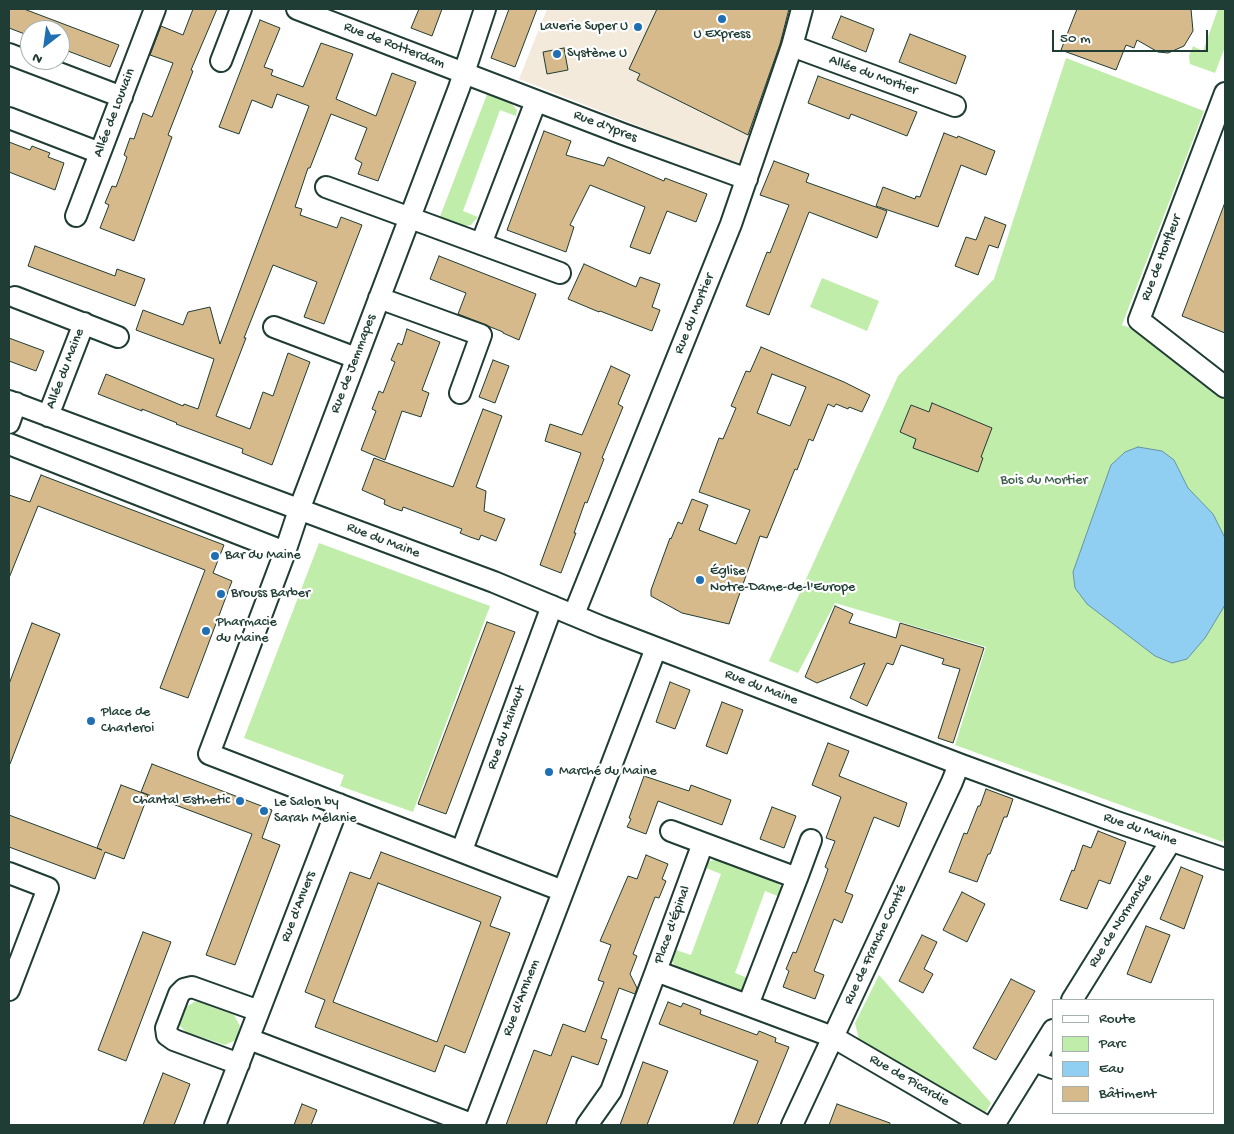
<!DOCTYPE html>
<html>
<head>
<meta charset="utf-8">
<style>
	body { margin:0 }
	#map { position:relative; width:1234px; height:1134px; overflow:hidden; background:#fff; font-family:"Gochi Hand",sans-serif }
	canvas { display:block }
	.frame { position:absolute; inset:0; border:10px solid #1f3d34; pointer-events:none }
	.legend { position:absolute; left:1052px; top:999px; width:162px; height:115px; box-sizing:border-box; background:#fff; border:1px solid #a5b1ae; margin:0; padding:6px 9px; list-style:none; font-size:15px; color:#1f3d34 }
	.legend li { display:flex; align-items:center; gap:10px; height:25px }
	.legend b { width:25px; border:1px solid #a5b1ae }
	.north { position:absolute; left:20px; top:20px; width:50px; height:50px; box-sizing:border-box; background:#fff; border:1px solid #a5b1ae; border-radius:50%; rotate:210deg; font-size:14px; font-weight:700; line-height:20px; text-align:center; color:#1f3d34 }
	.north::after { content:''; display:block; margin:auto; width:18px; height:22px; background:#1f6fb2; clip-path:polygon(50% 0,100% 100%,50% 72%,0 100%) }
	.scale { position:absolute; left:1052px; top:30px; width:156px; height:22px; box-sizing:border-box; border:2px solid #1f3d34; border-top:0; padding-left:6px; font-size:15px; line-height:18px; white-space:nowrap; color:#1f3d34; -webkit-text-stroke:4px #fff; paint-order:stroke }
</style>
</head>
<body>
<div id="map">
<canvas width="1234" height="1134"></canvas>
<div class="frame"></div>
<ul class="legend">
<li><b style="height:6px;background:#fff"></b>Route</li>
<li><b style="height:14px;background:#c0edaa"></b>Parc</li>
<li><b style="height:14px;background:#91cff2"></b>Eau</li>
<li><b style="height:14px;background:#d6ba8b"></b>Bâtiment</li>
</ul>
<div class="north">N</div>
<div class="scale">50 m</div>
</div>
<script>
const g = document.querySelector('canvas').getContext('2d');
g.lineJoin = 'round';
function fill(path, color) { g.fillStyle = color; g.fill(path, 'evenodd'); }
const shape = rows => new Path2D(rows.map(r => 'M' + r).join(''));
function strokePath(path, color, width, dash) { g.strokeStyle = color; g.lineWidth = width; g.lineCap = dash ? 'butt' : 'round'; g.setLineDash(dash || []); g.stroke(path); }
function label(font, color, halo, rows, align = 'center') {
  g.font = font + ' "Gochi Hand",sans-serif'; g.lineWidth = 4.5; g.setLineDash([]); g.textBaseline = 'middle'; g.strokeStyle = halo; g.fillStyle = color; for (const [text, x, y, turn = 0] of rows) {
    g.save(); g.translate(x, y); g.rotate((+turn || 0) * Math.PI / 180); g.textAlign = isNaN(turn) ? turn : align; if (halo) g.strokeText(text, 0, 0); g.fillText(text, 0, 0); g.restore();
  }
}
const built = shape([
	[547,9,790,9,753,136,738,165,519,79]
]);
const green = shape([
	[1218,9,1225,9,1225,47,1215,73,1190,64,1189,56,1193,46,1203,51],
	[1066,58,1204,111,1122,325,1138,331,1225,400,1225,836,1223,842,955,745,986,647,835,603,798,673,769,661,898,376,994,279],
	[488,92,500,96,510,102,517,110,516,116,500,110,463,211,478,217,471,225,457,227,439,219],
	[822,278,879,301,867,331,810,307],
	[319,543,490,606,413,812,340,786,344,775,244,738],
	[718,859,777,882,783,889,780,897,765,891,735,973,750,979,747,987,739,991,677,968,672,962,676,950,691,955,721,874,706,868,708,862],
	[879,975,991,1103,984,1115,859,1040,855,1023],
	[196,1001,234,1015,240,1026,236,1040,225,1045,186,1032,177,1023,181,1010]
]);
const water = shape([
	[1138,447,1162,451,1174,460,1188,488,1213,514,1225,538,1225,605,1205,638,1187,659,1172,663,1155,656,1087,604,1075,588,1073,572,1111,465,1125,452,1138,447]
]);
const building = shape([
	[9,9,24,9,119,45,110,67,60,48,60,30,30,30,30,36,9,28,9,9],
	[193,9,217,9,191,70,193,71,168,135,172,137,134,241,100,228,109,205,105,203,112,186,116,187,122,171,127,157,124,155,130,138,134,139,143,113,152,117,173,63,150,55,161,26,183,35,193,9],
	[419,9,442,9,432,36,411,28,419,9],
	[509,9,537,9,515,67,491,58,509,9],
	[657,9,789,9,780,44,748,135,637,80,640,74,629,69,657,9],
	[1077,9,1191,9,1193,31,1184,46,1168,53,1158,52,1137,40,1134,48,1126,45,1116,70,1061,50,1077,9],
	[841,16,874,29,866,52,832,38,841,16],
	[260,20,280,28,264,67,273,70,271,75,303,87,321,43,353,54,336,99,376,116,392,73,416,82,378,181,358,174,362,163,355,159,367,128,331,114,310,168,308,168,295,207,302,209,300,215,337,228,341,217,362,225,324,324,304,317,317,282,273,265,244,338,246,338,216,416,250,429,263,392,273,396,288,353,310,362,272,465,242,453,243,449,176,424,177,423,142,409,142,411,98,394,106,374,183,406,184,404,198,409,214,359,136,330,143,310,183,325,188,312,210,307,220,344,309,106,277,94,272,108,252,100,239,134,219,127,260,20],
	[910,34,966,56,956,84,899,62,910,34],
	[564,48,568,70,547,74,543,52,564,48],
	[818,76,917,112,907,136,851,114,849,119,808,103,818,76],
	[544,131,571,141,566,155,604,166,608,157,664,181,665,178,707,194,696,222,667,211,650,254,630,247,645,207,590,185,570,225,574,227,566,252,507,230,544,131],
	[944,133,957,138,958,136,995,151,986,175,961,165,938,227,876,206,883,187,915,199,916,196,920,197,944,133],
	[9,142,30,150,32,146,50,153,48,157,64,163,55,190,9,172,9,142],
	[774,161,809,174,806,182,887,211,877,238,809,212,769,315,746,306,767,252,770,253,789,205,760,195,774,161],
	[1224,205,1225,206,1225,333,1182,316,1224,205],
	[985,217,1006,225,998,248,989,245,978,275,955,266,966,237,976,240,985,217],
	[35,246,115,276,117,269,145,279,135,306,28,266,35,246],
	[439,256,536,294,519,340,503,333,503,332,458,314,466,293,430,279,439,256],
	[584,264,636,287,640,277,660,284,652,307,660,310,652,331,600,311,599,312,568,299,584,264],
	[407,329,440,342,422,390,429,393,421,417,402,411,385,460,361,450,376,411,372,409,379,391,383,393,395,362,391,360,398,343,402,345,407,329],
	[9,338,44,351,36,371,9,361,9,338],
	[761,347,844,382,870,395,862,412,849,407,848,409,836,404,834,407,828,404,813,441,809,439,797,470,795,469,767,538,760,536,729,624,682,613,651,596,651,590,670,538,671,539,678,522,682,524,692,499,708,505,699,530,736,544,750,510,699,492,719,438,723,439,736,408,731,406,746,371,750,372,761,347],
	[772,374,806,387,790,426,757,413,772,374],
	[493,360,509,366,495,403,479,397,493,360],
	[611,366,630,375,618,404,623,407,602,458,604,459,587,503,585,502,574,533,576,533,561,573,540,565,581,453,545,441,550,424,582,435,611,366],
	[932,403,992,428,981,457,983,458,978,472,913,448,916,439,900,432,911,405,929,412,932,403],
	[483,409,502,416,476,487,486,491,484,511,505,519,496,541,481,535,479,540,470,537,460,533,462,529,403,507,402,511,393,508,384,504,385,500,362,490,374,458,453,487,483,409],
	[41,475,224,545,213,573,232,581,188,698,160,688,205,570,38,506,9,578,9,495,30,502,41,475],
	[835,606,853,614,849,623,896,638,900,623,984,648,953,743,938,738,960,669,942,664,944,659,901,645,893,665,887,663,867,706,850,698,865,663,817,683,805,677,835,606],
	[487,622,515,632,446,814,418,804,487,622],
	[32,623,60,634,10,764,9,764,9,684,32,623],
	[670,682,690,690,675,729,656,722,670,682],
	[722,702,743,710,727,754,706,746,722,702],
	[828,743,849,751,839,776,907,803,899,827,874,817,845,892,853,895,842,923,834,919,814,971,824,975,815,999,783,987,789,971,786,969,793,952,796,953,823,883,828,869,825,867,835,841,826,838,841,797,812,785,828,743],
	[152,764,272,810,262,838,280,845,235,965,206,955,252,834,141,792,152,764],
	[644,776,689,791,691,785,731,800,722,825,658,801,646,834,627,827,631,819,629,818,644,776],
	[121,785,148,795,124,859,105,852,95,879,9,847,9,815,102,850,97,848,121,785],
	[986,789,1013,799,1007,817,1004,817,990,854,988,854,977,882,949,872,964,833,967,834,978,806,980,806,986,789],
	[772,807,796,816,784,848,760,839,772,807],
	[1098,831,1126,842,1110,884,1099,880,1087,909,1060,900,1072,870,1074,871,1083,845,1091,848,1098,831],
	[381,852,501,897,490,926,510,933,465,1053,445,1045,435,1072,315,1027,325,1000,305,992,350,872,370,879,381,852],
	[378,883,481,922,437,1042,333,1002,378,883],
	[646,855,668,864,662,879,666,881,659,898,655,897,633,954,637,956,630,974,637,988,635,994,619,988,601,1038,607,1040,598,1065,572,1056,546,1125,506,1125,534,1050,551,1056,563,1024,585,1032,604,982,598,980,611,945,600,941,628,876,637,879,646,855],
	[1181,867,1203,876,1184,929,1160,919,1181,867],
	[962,892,985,904,967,942,943,930,962,892],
	[1146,926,1170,935,1151,983,1127,974,1146,926],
	[143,932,171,942,126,1061,98,1050,143,932],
	[922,935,937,942,924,969,933,974,923,993,899,981,922,935],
	[1011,979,1035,991,996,1060,973,1048,1011,979],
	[668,1002,681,1007,683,1003,701,1010,700,1014,757,1035,759,1031,776,1038,775,1042,789,1047,757,1125,733,1125,758,1061,659,1024,668,1002],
	[643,1062,668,1071,647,1125,620,1125,643,1062],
	[163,1073,190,1084,182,1105,174,1125,143,1125,163,1073],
	[302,1104,317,1110,311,1125,294,1125,302,1104],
	[837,1104,890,1123,890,1125,829,1125,837,1104]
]);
const minor = shape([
	[297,9,623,134,747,179],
	[485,9,459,88,299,510,285,552,209,754,563,891],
	[792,46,955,106],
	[9,54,122,97],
	[221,61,241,9],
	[1225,93,1139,320,1225,387],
	[9,118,100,153],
	[326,187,560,273],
	[76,216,155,9],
	[481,244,536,101],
	[15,297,118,337],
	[379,298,481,335,460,393],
	[274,327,356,358],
	[9,401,494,582,602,627,959,764,1111,820,1225,859],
	[48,416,84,323],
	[9,423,16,403],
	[9,444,285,552],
	[574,614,731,224,792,46,802,9],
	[671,831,703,843],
	[462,850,552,606],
	[9,873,48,888,9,990],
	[797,878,811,840],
	[1072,1000,1171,841],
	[748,1005,797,878,703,843,656,971,833,1037,984,1125],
	[249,1039,474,1125,656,648],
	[1034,1061,1053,1068],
	[239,1064,174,1040,167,1035,166,1028,179,994,184,989,192,987,259,1011],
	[215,1125,339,804],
	[587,1125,611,1091,656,971],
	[792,1125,952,782,959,764],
	[994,1125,1053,1030]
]);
const markers = [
	[722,19,5,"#1f6fb2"],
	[638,27,5,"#1f6fb2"],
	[557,54,5,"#1f6fb2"],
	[215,556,5,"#1f6fb2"],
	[700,580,5,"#1f6fb2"],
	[221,594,5,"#1f6fb2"],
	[206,631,5,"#1f6fb2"],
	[91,721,5,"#1f6fb2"],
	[549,772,5,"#1f6fb2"],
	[240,801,5,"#1f6fb2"],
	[264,811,5,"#1f6fb2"]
];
const poiNames = [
	["Laverie Super U",628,27,"right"],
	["U Express",722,35,"center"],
	["Système U",567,54],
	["Bar du Maine",225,556],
	["Église",710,572],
	["Notre-Dame-de-l'Europe",710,588],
	["Brouss Barber",231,594],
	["Pharmacie",216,623],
	["du Maine",216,639],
	["Place de",101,713],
	["Charleroi",101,729],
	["Marché du Maine",559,772],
	["Chantal Esthetic",230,801,"right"],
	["Le Salon by",274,803],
	["Sarah Mélanie",274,819]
];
const streetNames = [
	["Rue de Rotterdam",394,46,21],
	["Allée du Mortier",873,76,20],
	["Allée de Louvain",115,113,-69],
	["Rue d'Ypres",605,127,21],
	["Rue de Honfleur",1162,258,-69],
	["Rue du Mortier",695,314,-68],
	["Rue de Jemmapes",354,364,-69],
	["Allée du Maine",66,369,-69],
	["Rue du Maine",383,541,21],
	["Rue du Maine",761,688,21],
	["Rue du Hainaut",507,728,-70],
	["Rue du Maine",1140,830,19],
	["Rue d'Anvers",299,907,-69],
	["Rue de Normandie",1121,921,-58],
	["Place d'Épinal",673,925,-70],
	["Rue de Franche Comté",876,945,-65],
	["Rue d'Arnhem",522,998,-69],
	["Rue de Picardie",909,1081,30]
];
const parkNames = [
	["Bois du Mortier",1044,481]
];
fill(built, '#f3eadc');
fill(green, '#c0edaa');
fill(water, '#91cff2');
strokePath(water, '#6395a6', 1);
fill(building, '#d6ba8b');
strokePath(building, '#1f3d34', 1);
strokePath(minor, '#1f3d34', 24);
strokePath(minor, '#fff', 20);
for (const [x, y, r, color] of markers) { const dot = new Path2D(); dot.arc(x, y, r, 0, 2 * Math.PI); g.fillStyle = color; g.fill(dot); strokePath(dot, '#fff', 2); }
label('14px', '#1f3d34', '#fff', poiNames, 'left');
label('14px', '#1f3d34', '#fff', streetNames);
label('14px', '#3f604c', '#fff', parkNames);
</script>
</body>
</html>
